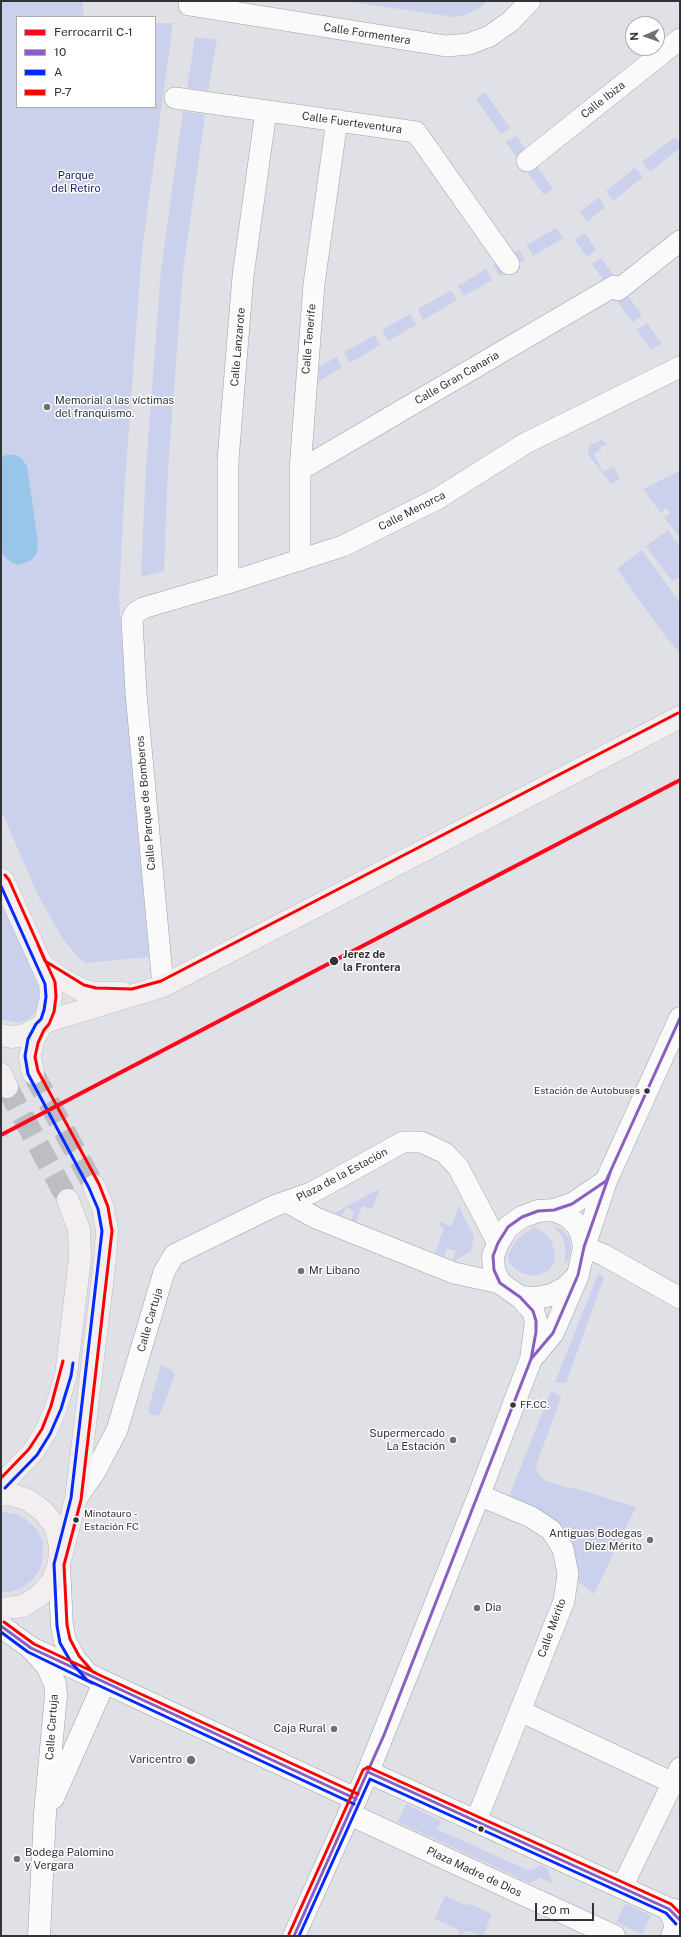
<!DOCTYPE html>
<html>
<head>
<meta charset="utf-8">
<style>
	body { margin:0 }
	#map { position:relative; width:681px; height:1937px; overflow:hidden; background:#e0e1e6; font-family:"Public Sans",sans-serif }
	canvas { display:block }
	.frame { position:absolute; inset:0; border:2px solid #323337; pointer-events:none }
	.legend { position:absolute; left:16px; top:16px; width:140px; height:92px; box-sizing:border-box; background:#fff; border:1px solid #adadaf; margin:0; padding:5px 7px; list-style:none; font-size:12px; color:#323337 }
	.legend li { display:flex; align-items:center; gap:8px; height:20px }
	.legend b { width:20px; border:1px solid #adadaf }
	.north { position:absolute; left:625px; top:16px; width:40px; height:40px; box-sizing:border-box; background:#fff; border:1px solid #adadaf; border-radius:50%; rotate:268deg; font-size:11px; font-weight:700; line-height:16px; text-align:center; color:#323337 }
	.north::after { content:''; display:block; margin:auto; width:14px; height:18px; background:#6f7074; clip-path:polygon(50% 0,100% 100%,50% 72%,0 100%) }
	.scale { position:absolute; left:535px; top:1903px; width:59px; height:18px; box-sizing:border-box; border:2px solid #323337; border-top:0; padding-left:5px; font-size:12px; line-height:14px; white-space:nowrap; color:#323337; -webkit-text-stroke:3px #fff; paint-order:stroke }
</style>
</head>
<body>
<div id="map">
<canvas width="681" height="1937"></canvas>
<div class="frame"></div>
<ul class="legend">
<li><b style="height:5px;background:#ff061d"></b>Ferrocarril C-1</li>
<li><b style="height:5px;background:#8a5fc1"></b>10</li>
<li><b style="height:5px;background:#002aff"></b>A</li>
<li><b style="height:5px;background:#f00"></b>P-7</li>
</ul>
<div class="north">N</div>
<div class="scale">20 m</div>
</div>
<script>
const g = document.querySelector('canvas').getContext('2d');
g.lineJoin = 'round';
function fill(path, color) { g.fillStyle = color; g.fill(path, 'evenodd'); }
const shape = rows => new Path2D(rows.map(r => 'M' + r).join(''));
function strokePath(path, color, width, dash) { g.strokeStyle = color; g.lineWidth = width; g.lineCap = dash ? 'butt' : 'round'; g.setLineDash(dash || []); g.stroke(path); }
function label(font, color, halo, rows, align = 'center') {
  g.font = font + ' "Public Sans",sans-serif'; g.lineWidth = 3; g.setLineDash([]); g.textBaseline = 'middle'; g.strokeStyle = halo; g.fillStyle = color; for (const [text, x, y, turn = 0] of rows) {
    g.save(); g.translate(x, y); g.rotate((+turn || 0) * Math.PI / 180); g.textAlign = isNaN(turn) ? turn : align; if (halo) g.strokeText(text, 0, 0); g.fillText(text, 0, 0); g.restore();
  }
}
const green = shape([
	[1,1,82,1,84,17,17,17,17,107,155,107,155,23,173,23,142,250,125,481,119,598,131,758,149,957,86,963,77,956,63,939,38,895,1,810],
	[345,1,488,1,481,7,465,15,454,17],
	[195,37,217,40,208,91,187,88],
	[485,92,510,128,501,134,476,99],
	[183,111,205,115,183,271,168,468,164,571,141,577,146,467,161,270],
	[516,136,529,154,519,161,506,142],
	[675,137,680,144,680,148,650,172,642,162],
	[534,162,553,189,544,195,525,169],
	[635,168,643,177,613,201,606,191],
	[599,197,605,207,587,222,580,212],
	[556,228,563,238,533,256,527,245],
	[585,233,596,250,587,257,575,240],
	[519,250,525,260,500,276,493,265],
	[601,258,619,282,609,288,592,264],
	[486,269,492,280,464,296,458,286],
	[623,289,642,315,633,322,613,296],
	[451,290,457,300,423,320,418,309],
	[410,314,416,325,388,341,382,330],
	[647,323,662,344,651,349,637,330],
	[375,335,380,345,350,363,344,352],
	[337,357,342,367,318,382,319,367],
	[603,439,606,445,600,447,601,450,594,454,603,472,614,467,620,479,611,484,588,454,589,446],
	[680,471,680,538,664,517,670,513,668,511,666,508,661,513,643,489],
	[668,530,680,547,680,577,672,581,646,546],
	[642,550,680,603,680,653,668,640,617,569],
	[1,897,42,993,37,1011,28,1019,17,1023,1,1019],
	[377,1190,379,1190,372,1209,362,1206,356,1222,351,1220,354,1211,346,1207,342,1216,334,1213],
	[459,1207,474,1237,471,1251,455,1261,453,1260,456,1251,447,1248,444,1257,435,1253,444,1228,439,1226,440,1222,451,1226],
	[552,1225,563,1230,570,1241,570,1255,568,1260,565,1264,565,1245,562,1236],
	[534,1227,545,1233,552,1242,555,1256,554,1262,548,1271,534,1276,521,1273,514,1268,509,1262,508,1255,516,1240],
	[598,1274,604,1277,566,1383,559,1383,555,1382],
	[161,1365,172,1370,175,1375,160,1414,155,1416,150,1414,148,1410],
	[551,1391,561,1397,537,1463,536,1467,539,1475,546,1481,573,1489,574,1488,636,1507,594,1594,576,1580,575,1567,508,1499],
	[1,1512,17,1514,28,1521,37,1530,43,1543,43,1556,40,1569,32,1580,22,1588,9,1592,1,1592],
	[406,1804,441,1821,437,1829,527,1870,534,1869,540,1865,548,1869,552,1882,552,1883,540,1878,530,1883,398,1822],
	[445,1896,467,1906,468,1903,492,1914,483,1936,468,1931,459,1935,457,1929,435,1919],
	[625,1904,651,1915,642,1934,616,1922]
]);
const water = shape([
	[7,455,13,455,20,457,27,466,38,543,36,555,30,561,19,565,12,563,7,559,3,554,1,542,1,457]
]);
const primaryTunnel = shape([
	[33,1073,94,1186],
	[7,1087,68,1200]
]);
const minor = shape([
	[190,1,189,5,446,46,469,44,490,36,511,21,530,1],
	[175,98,416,132,509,264],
	[527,161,680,39],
	[618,290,680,241],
	[300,470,614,286],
	[300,560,300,470,314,284,337,120],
	[228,583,228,460,243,276,266,111],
	[163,986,136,693,132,620,135,613,143,608,228,583,343,546,437,499,526,443,680,367],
	[287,1202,316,1218,454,1273,500,1283],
	[584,1247,604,1255,680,1298],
	[76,1499,95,1472,117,1430,164,1272,174,1255,274,1206,311,1193,403,1142,421,1142,445,1153,458,1167,498,1243],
	[520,1711,673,1783],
	[476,1821,564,1601,568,1574,563,1549,551,1530,531,1517,479,1495],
	[622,1887,680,1768]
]);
const tertiary = shape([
	[554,1210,572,1204,606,1181],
	[584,1247,606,1181,680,1018],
	[532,1358,553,1333,578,1275,584,1247,581,1233,576,1224,567,1216,554,1210,538,1211,522,1217,508,1227,498,1243,493,1256,494,1270,500,1283,520,1297,536,1298,551,1295,565,1288,578,1275],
	[31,1648,47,1666,55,1684,56,1695,45,1813,39,1936],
	[368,1772,479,1495,531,1359,536,1321,533,1311,520,1297],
	[53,1798,104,1683],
	[294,1936,349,1814]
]);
const secondary = shape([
	[59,1564,62,1626,65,1641,75,1659,86,1672],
	[1,1626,31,1648,356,1799],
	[669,1909,676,1926,672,1936],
	[614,1936,349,1814,368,1772,669,1909,680,1911]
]);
const primary = shape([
	[1,879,4,882,50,983,51,997,45,1022,40,1027,25,1035,12,1037,1,1035],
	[41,964,62,979,82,990,95,993,122,993],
	[45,1022,163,986,680,717],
	[33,1073,30,1057,33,1041,40,1027],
	[1,1074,7,1087],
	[1,1485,33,1452,46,1431,56,1408,66,1375,80,1258,79,1230,68,1200],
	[1,1495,9,1494,28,1500,43,1511,55,1526,60,1545,59,1564,52,1582,39,1596,23,1606,1,1609],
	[59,1564,76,1499,105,1259,107,1231,103,1208,94,1186]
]);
const bus1 = shape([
	[531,1359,553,1333,578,1275,584,1247,611,1170],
	[1,1626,31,1648,356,1799],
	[368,1772,669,1909,680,1920],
	[294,1936,384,1735,531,1359,536,1332,536,1321,533,1311,520,1297,500,1283,494,1270,493,1256,498,1243,508,1227,522,1217,538,1211,554,1210,572,1204,606,1181,680,1018]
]);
const bus2 = shape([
	[1,886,45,984,46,997,44,1010,41,1019,36,1024,28,1039,25,1056,28,1074,89,1188,98,1209,102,1231,71,1498,54,1564,57,1626,60,1643,71,1662,87,1680,354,1804],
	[5,1488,37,1455,50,1434,61,1409,71,1376,73,1363],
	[1,1632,28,1652,92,1683],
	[299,1936,370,1779,666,1913,676,1924]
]);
const bus3 = shape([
	[5,875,9,880,55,982,56,997,54,1012,49,1024,44,1030,38,1043,35,1057,38,1071,99,1184,108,1207,112,1231,81,1500,64,1565,67,1625,70,1639,79,1656,93,1672,358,1794],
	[38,945,45,961,84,985,96,988,132,989,161,981,678,713],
	[1,1478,29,1449,42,1429,51,1406,63,1361],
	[4,1622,34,1644,96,1673],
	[289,1934,363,1770,368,1767,671,1904,680,1913]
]);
const rail1 = shape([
	[1,1135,680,780]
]);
const markers = [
	[47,407,4,"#6f7074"],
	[334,961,5,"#323337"],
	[647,1091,3.5,"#323337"],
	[301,1271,4,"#6f7074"],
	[513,1405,3.5,"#323337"],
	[453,1440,4,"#6f7074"],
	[76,1520,3.5,"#323337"],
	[650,1540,4,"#6f7074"],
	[477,1608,4,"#6f7074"],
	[334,1729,4,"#6f7074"],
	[191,1760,5,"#6f7074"],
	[481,1829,3.5,"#323337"],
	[17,1859,4,"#6f7074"]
];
const busNames = [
	["Estación de Autobuses",640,1091,"right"],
	["FF.CC.",520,1405],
	["Minotauro -",84,1514],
	["Estación FC",84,1527]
];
const streetNames = [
	["Calle Formentera",367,34,9],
	["Calle Ibiza",603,100,-38],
	["Calle Fuerteventura",352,123,8],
	["Calle Tenerife",309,339,-85],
	["Calle Lanzarote",238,347,-85],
	["Calle Gran Canaria",457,378,-30],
	["Calle Menorca",412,511,-27],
	["Calle Parque de Bomberos",146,803,-95],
	["Plaza de la Estación",342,1175,-28],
	["Calle Cartuja",150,1320,-74],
	["Calle Mérito",552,1628,-70],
	["Calle Cartuja",52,1727,-86],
	["Plaza Madre de Dios",474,1872,25]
];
const parkNames = [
	["Parque",76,176],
	["del Retiro",76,189]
];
const poiNames = [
	["Memorial a las víctimas",55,401],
	["del franquismo.",55,414],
	["Mr Libano",309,1271],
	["Supermercado",445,1434,"right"],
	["La Estación",445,1447,"right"],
	["Antiguas Bodegas",642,1534,"right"],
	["Díez Mérito",642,1547,"right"],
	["Dia",485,1608],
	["Caja Rural",326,1729,"right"],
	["Varicentro",182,1760,"right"],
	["Bodega Palomino",25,1853],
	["y Vergara",25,1866]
];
const stopNames = [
	["Jerez de",343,955],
	["la Frontera",343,968]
];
fill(green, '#cbd0ec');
fill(water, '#98c6e9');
strokePath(primaryTunnel, '#bdbec3', 22, [22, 11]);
strokePath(minor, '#9fa0a4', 22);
strokePath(tertiary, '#9fa0a4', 23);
strokePath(secondary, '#9fa0a4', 23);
strokePath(primary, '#bcbdbf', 23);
strokePath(minor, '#fafafb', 21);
strokePath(tertiary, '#fafafb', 22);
strokePath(secondary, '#fafafb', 22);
strokePath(primary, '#f3eff1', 22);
strokePath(bus1, '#8a5fc1', 3);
strokePath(bus2, '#002aff', 3);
strokePath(bus3, '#f00', 3);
strokePath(rail1, '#ff061d', 4);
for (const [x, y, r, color] of markers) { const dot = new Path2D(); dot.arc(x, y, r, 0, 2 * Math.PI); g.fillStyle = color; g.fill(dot); strokePath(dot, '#fff', 1.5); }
label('10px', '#323337', '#fff', busNames, 'left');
label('11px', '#323337', '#fff', streetNames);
label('11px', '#1c1c66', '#fff', parkNames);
label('11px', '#323337', '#fff', poiNames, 'left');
label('bold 11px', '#323337', '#fff', stopNames, 'left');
</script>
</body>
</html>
